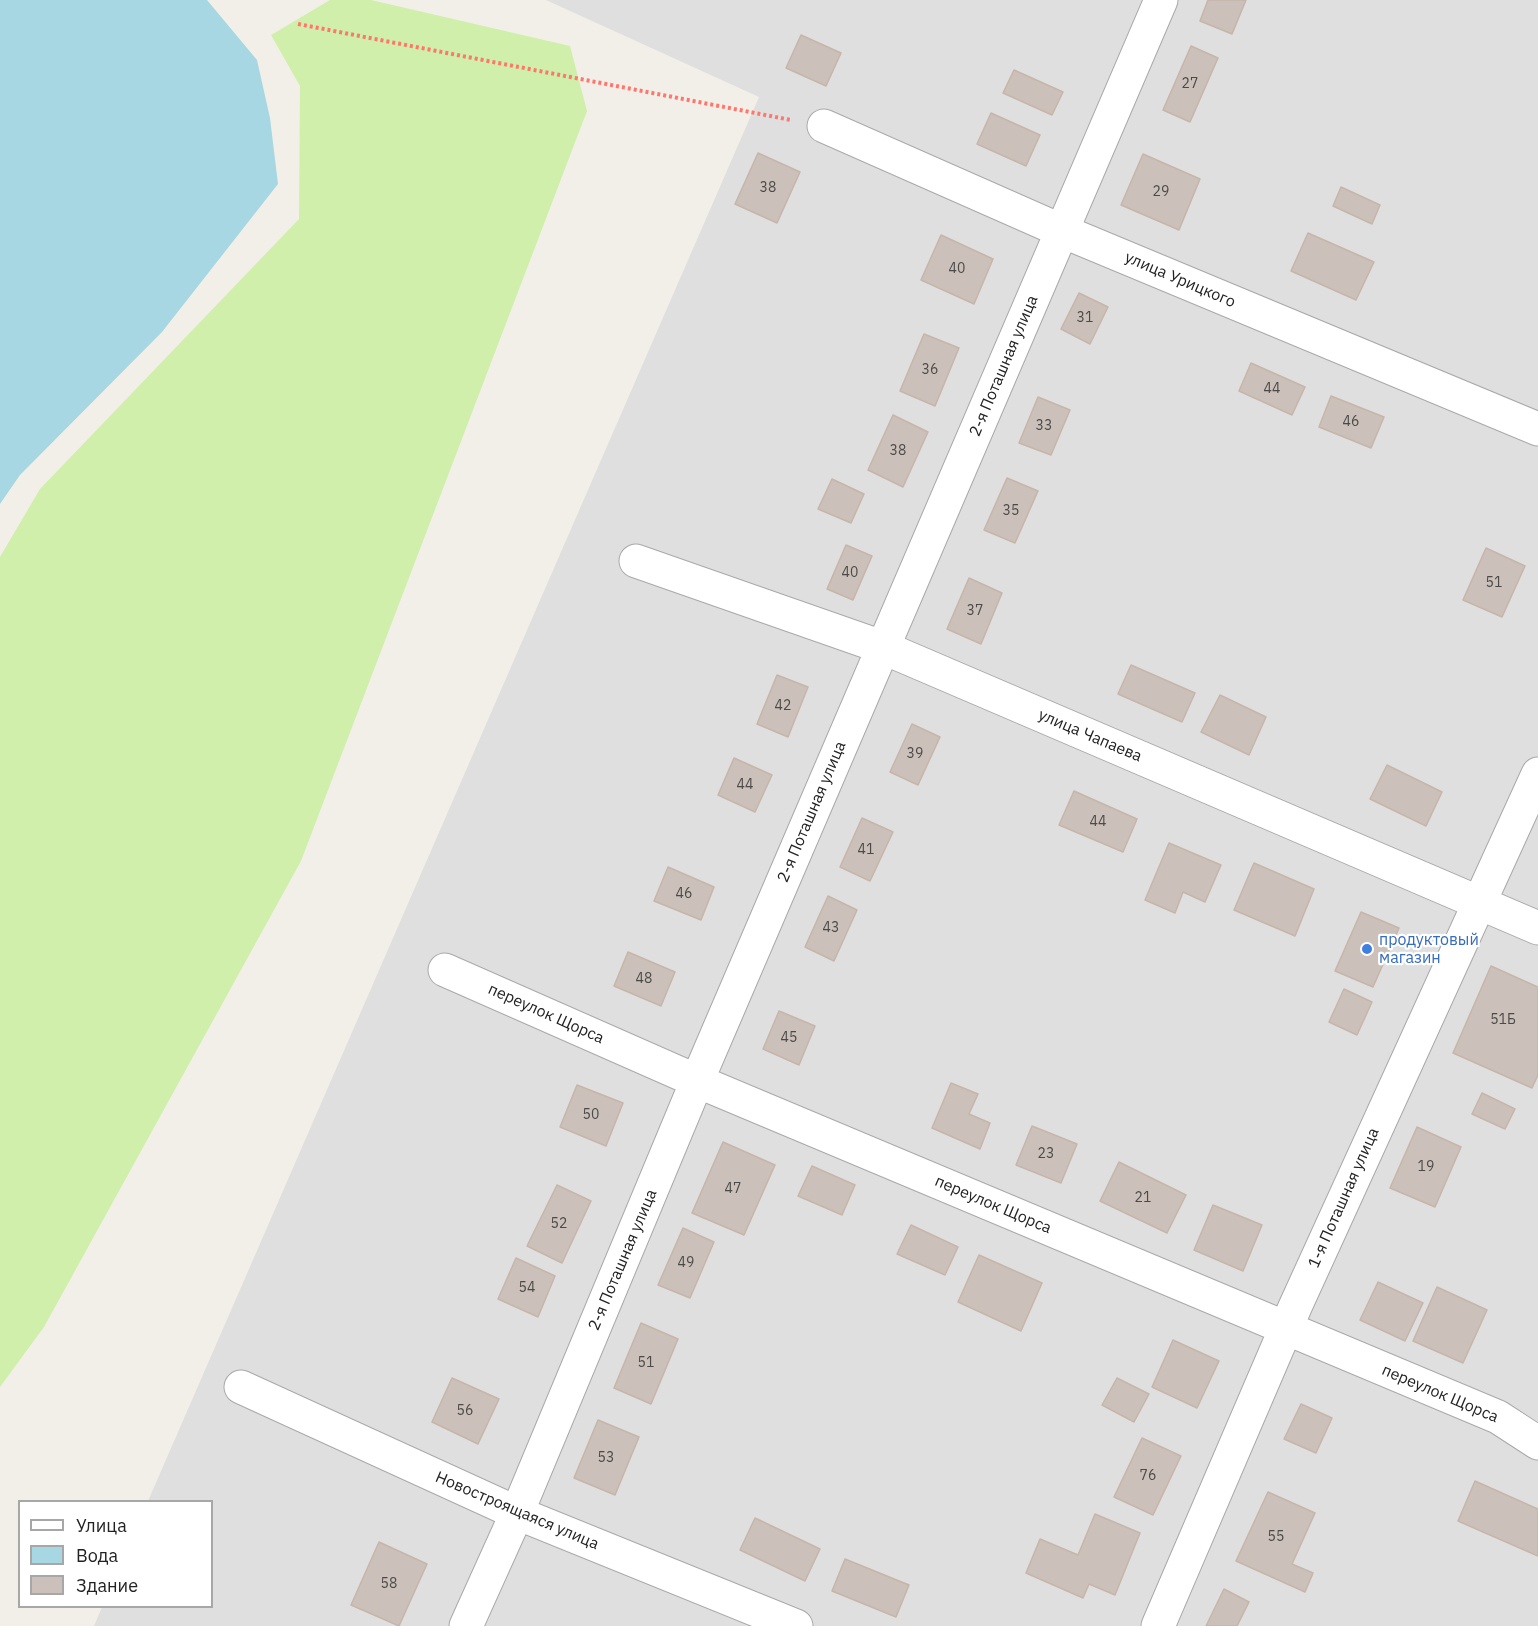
<!DOCTYPE html>
<html>
<head>
<meta charset="utf-8">
<style>
	body { margin:0 }
	#map { position:relative; width:1538px; height:1626px; overflow:hidden; background:#f2efe8; font-family:"IBM Plex Sans",sans-serif }
	canvas { display:block }
	.legend { position:absolute; left:18px; top:1500px; width:195px; height:108px; box-sizing:border-box; background:#fff; border:2px solid #a7a7a7; margin:0; padding:8px 10px; list-style:none; font-size:18px; color:#222 }
	.legend li { display:flex; align-items:center; gap:12px; height:30px }
	.legend b { width:30px; border:2px solid #a7a7a7 }
</style>
</head>
<body>
<div id="map">
<canvas width="1538" height="1626"></canvas>
<ul class="legend">
<li><b style="height:8px;background:#fff"></b>Улица</li>
<li><b style="height:16px;background:#a6d7e3"></b>Вода</li>
<li><b style="height:16px;background:#cbc1ba"></b>Здание</li>
</ul>
</div>
<script>
const g = document.querySelector('canvas').getContext('2d');
g.lineJoin = 'round';
function fill(path, color) { g.fillStyle = color; g.fill(path, 'evenodd'); }
const shape = rows => new Path2D(rows.map(r => 'M' + r).join(''));
function strokePath(path, color, width, dash) { g.strokeStyle = color; g.lineWidth = width; g.lineCap = dash ? 'butt' : 'round'; g.setLineDash(dash || []); g.stroke(path); }
function label(font, color, halo, rows, align = 'center') {
  g.font = font + ' "IBM Plex Sans",sans-serif'; g.lineWidth = 4.5; g.setLineDash([]); g.textBaseline = 'middle'; g.strokeStyle = halo; g.fillStyle = color; for (const [text, x, y, turn = 0] of rows) {
    g.save(); g.translate(x, y); g.rotate((+turn || 0) * Math.PI / 180); g.textAlign = isNaN(turn) ? turn : align; if (halo) g.strokeText(text, 0, 0); g.fillText(text, 0, 0); g.restore();
  }
}
const residential = shape([
	[546,0,1538,0,1538,1626,94,1626,102,1607,212,1606,212,1502,148,1501,759,97]
]);
const grass = shape([
	[330,0,371,0,570,46,587,111,301,861,44,1327,0,1387,0,557,40,489,299,219,300,86,271,35]
]);
const water = shape([
	[0,0,207,0,257,60,270,118,278,184,162,332,20,475,0,504]
]);
const building = shape([
	[1208,0,1246,0,1232,34,1200,21,1208,0],
	[801,35,841,53,826,86,786,68,801,35],
	[1191,46,1218,58,1190,122,1163,110,1191,46],
	[1014,70,1063,92,1052,115,1003,93,1014,70],
	[991,113,1040,135,1026,166,977,144,991,113],
	[758,153,800,172,777,223,735,204,758,153],
	[1143,154,1200,179,1179,230,1121,205,1143,154],
	[1341,187,1380,205,1372,224,1333,206,1341,187],
	[1308,233,1374,262,1356,300,1291,271,1308,233],
	[941,235,993,259,974,304,921,280,941,235],
	[1079,293,1108,307,1090,344,1061,329,1079,293],
	[924,334,959,348,935,406,900,391,924,334],
	[1251,363,1305,387,1292,415,1239,391,1251,363],
	[1331,396,1384,417,1371,448,1319,427,1331,396],
	[1038,397,1070,410,1051,455,1019,443,1038,397],
	[893,415,928,432,903,487,868,470,893,415],
	[1007,478,1038,491,1015,543,984,530,1007,478],
	[832,479,864,494,851,523,818,509,832,479],
	[846,545,872,556,853,600,827,589,846,545],
	[1486,548,1525,566,1502,617,1463,600,1486,548],
	[969,578,1002,593,981,644,947,629,969,578],
	[1131,665,1195,693,1182,722,1118,694,1131,665],
	[777,675,808,687,788,737,757,724,777,675],
	[1220,695,1266,717,1249,755,1201,732,1220,695],
	[912,724,940,737,918,785,890,772,912,724],
	[734,758,772,775,755,812,718,795,734,758],
	[1387,765,1442,792,1426,826,1370,799,1387,765],
	[1074,791,1137,819,1123,852,1059,825,1074,791],
	[862,818,893,832,870,881,840,867,862,818],
	[1169,843,1221,865,1205,902,1183,892,1175,913,1145,900,1169,843],
	[1254,863,1314,889,1295,936,1234,910,1254,863],
	[668,867,714,887,701,920,654,901,668,867],
	[828,896,857,910,834,961,805,947,828,896],
	[1361,912,1399,928,1373,987,1335,971,1361,912],
	[628,952,675,972,661,1006,614,986,628,952],
	[1491,966,1538,987,1538,1075,1532,1088,1453,1053,1491,966],
	[1344,989,1372,1002,1357,1035,1329,1022,1344,989],
	[779,1011,815,1026,799,1065,763,1049,779,1011],
	[951,1083,978,1094,969,1114,990,1123,980,1149,932,1128,951,1083],
	[577,1085,623,1103,606,1146,560,1127,577,1085],
	[1482,1093,1515,1109,1505,1129,1472,1114,1482,1093],
	[1032,1126,1077,1144,1061,1183,1016,1165,1032,1126],
	[1417,1127,1461,1147,1435,1207,1390,1188,1417,1127],
	[723,1142,775,1165,744,1235,692,1213,723,1142],
	[1119,1162,1186,1195,1167,1233,1100,1201,1119,1162],
	[812,1166,855,1185,842,1215,798,1196,812,1166],
	[557,1185,591,1201,562,1263,527,1246,557,1185],
	[1213,1205,1262,1225,1243,1271,1194,1250,1213,1205],
	[911,1225,958,1247,945,1275,897,1254,911,1225],
	[683,1228,714,1242,690,1298,658,1285,683,1228],
	[979,1255,1042,1283,1021,1331,958,1302,979,1255],
	[516,1258,555,1276,538,1317,498,1299,516,1258],
	[1378,1282,1423,1303,1405,1341,1360,1320,1378,1282],
	[1437,1287,1487,1310,1463,1363,1413,1341,1437,1287],
	[641,1323,678,1339,651,1404,614,1388,641,1323],
	[1173,1340,1219,1361,1197,1408,1152,1387,1173,1340],
	[452,1378,499,1399,478,1444,432,1422,452,1378],
	[1117,1378,1149,1394,1134,1422,1102,1405,1117,1378],
	[1301,1404,1332,1418,1316,1453,1284,1439,1301,1404],
	[598,1420,639,1437,615,1495,574,1478,598,1420],
	[1142,1438,1181,1456,1153,1515,1114,1497,1142,1438],
	[1475,1481,1538,1509,1538,1556,1458,1521,1475,1481],
	[1268,1492,1315,1513,1292,1564,1313,1573,1305,1592,1236,1561,1268,1492],
	[1095,1514,1140,1533,1115,1595,1089,1584,1083,1598,1026,1573,1040,1539,1078,1555,1095,1514],
	[755,1518,820,1549,805,1581,740,1550,755,1518],
	[379,1542,427,1564,399,1626,351,1605,379,1542],
	[845,1559,909,1585,896,1617,832,1591,845,1559],
	[1224,1589,1249,1602,1237,1626,1206,1626,1224,1589]
]);
const path = shape([
	[298,24,791,120]
]);
const minor = shape([
	[824,126,1062,231,1538,429],
	[636,561,882,647,1538,928],
	[445,970,697,1081,1498,1417,1538,1443],
	[241,1387,517,1513,796,1626],
	[466,1626,517,1513,697,1081,1161,0],
	[1158,1626,1295,1307,1538,774]
]);
const markers = [
	[1367,949,6,"#3f7fe0"]
];
const numberNames = [
	["27",1190,84],
	["38",768,188],
	["29",1161,192],
	["40",957,269],
	["31",1085,318],
	["36",930,370],
	["44",1272,389],
	["46",1351,422],
	["33",1044,426],
	["38",898,451],
	["35",1011,511],
	["40",850,573],
	["51",1494,583],
	["37",975,611],
	["42",783,706],
	["39",915,754],
	["44",745,785],
	["44",1098,822],
	["41",866,850],
	["46",684,894],
	["43",831,928],
	["48",644,979],
	["51Б",1503,1020],
	["45",789,1038],
	["50",591,1115],
	["23",1046,1154],
	["19",1426,1167],
	["47",733,1189],
	["21",1143,1198],
	["52",559,1224],
	["49",686,1263],
	["54",527,1288],
	["51",646,1363],
	["56",465,1411],
	["53",606,1458],
	["76",1148,1476],
	["55",1276,1537],
	["58",389,1584]
];
const streetNames = [
	["улица Урицкого",1180,280,23],
	["2-я Поташная улица",1004,366,-67],
	["улица Чапаева",1090,736,23],
	["2-я Поташная улица",812,812,-67],
	["переулок Щорса",546,1014,24],
	["1-я Поташная улица",1344,1198,-66],
	["переулок Щорса",993,1205,23],
	["2-я Поташная улица",623,1260,-67],
	["переулок Щорса",1440,1394,23],
	["Новостроящаяся улица",517,1511,23]
];
const shopNames = [
	["продуктовый",1379,940],
	["магазин",1379,958]
];
fill(residential, '#e0dfdf');
fill(grass, '#cfefab');
fill(water, '#a6d7e3');
fill(building, '#cbc1ba');
strokePath(building, '#c6b5a9', 1.5);
strokePath(minor, '#a9a9a9', 35);
strokePath(path, '#ff776c', 4, [3, 3]);
strokePath(minor, '#fff', 33);
for (const [x, y, r, color] of markers) { const dot = new Path2D(); dot.arc(x, y, r, 0, 2 * Math.PI); g.fillStyle = color; g.fill(dot); strokePath(dot, '#fff', 2); }
label('14px', '#4c4a48', null, numberNames);
label('16px', '#222', '#fff', streetNames);
label('16px', '#366cbe', '#fff', shopNames, 'left');
</script>
</body>
</html>
